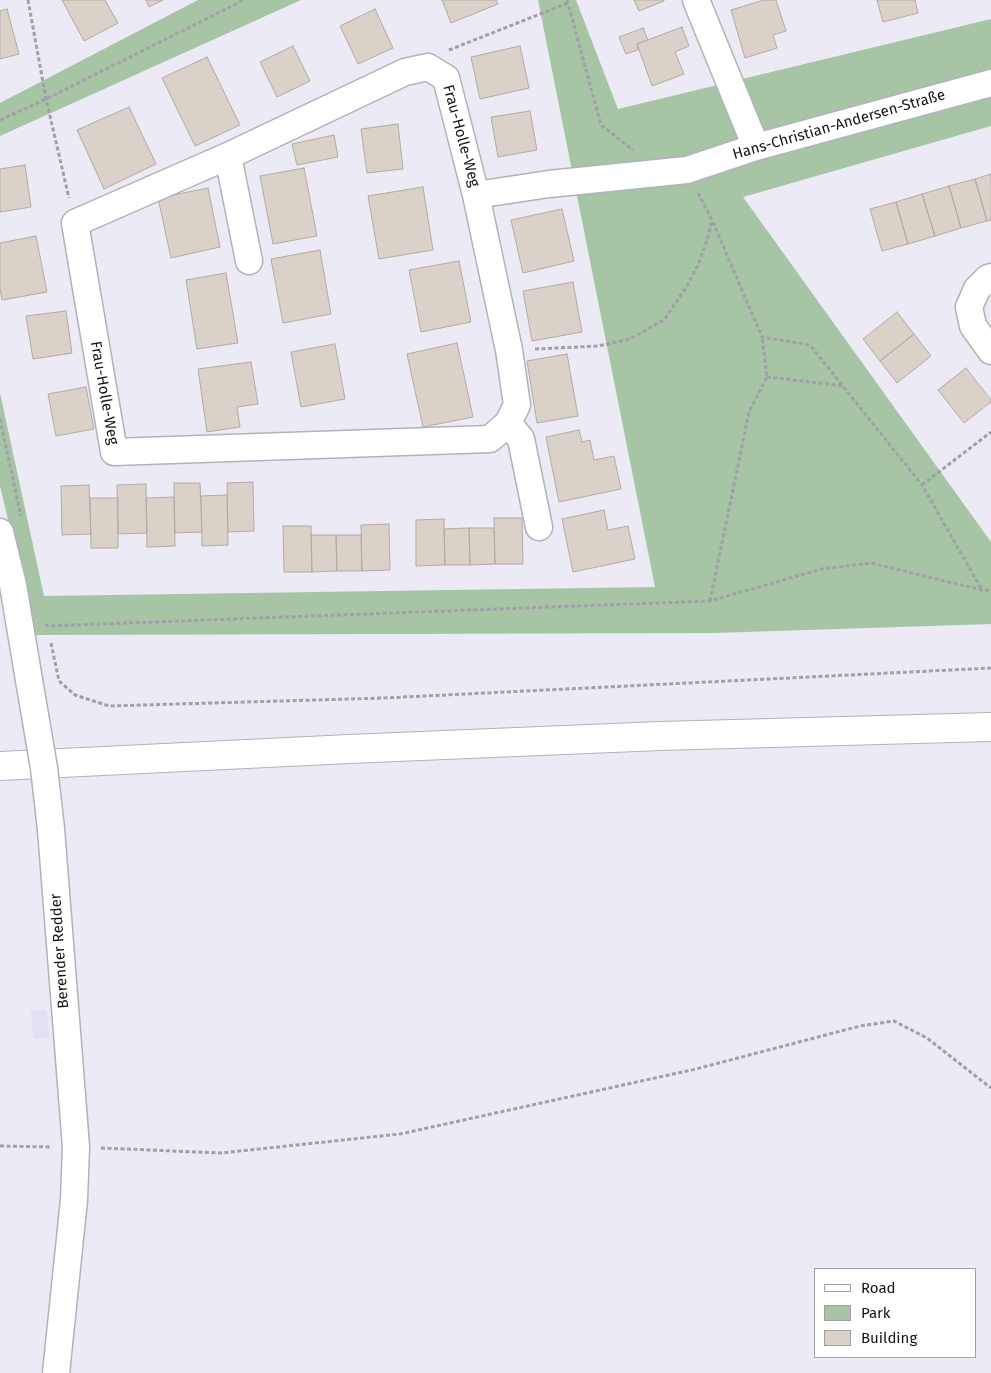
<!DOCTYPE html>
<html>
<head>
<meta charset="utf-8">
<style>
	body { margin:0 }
	#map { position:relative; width:991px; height:1373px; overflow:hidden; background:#ebeaf5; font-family:"Fira Sans",sans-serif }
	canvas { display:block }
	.legend { position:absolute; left:814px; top:1268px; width:162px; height:90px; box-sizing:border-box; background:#fff; border:1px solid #a1a1a2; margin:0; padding:6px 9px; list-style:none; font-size:15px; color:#131316 }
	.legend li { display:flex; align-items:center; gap:10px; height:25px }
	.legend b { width:25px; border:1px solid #a1a1a2 }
</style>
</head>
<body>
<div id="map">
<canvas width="991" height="1373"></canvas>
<ul class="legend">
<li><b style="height:6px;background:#fff"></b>Road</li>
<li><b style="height:14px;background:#a5c5a5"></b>Park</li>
<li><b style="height:14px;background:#dad2c9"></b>Building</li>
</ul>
</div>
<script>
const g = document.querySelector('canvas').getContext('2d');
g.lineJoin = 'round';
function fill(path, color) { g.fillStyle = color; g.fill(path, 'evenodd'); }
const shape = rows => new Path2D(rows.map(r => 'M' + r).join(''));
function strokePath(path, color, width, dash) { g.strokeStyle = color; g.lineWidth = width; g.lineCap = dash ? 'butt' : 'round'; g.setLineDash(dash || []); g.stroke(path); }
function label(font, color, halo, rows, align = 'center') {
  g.font = font + ' "Fira Sans",sans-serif'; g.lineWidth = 4.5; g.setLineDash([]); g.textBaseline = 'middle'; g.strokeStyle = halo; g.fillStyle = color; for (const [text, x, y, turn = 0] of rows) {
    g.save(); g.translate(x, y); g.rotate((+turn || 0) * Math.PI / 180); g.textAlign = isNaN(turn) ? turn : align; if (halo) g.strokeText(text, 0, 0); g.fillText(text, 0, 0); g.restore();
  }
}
const built = shape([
	[47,1010,49,1038,33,1039,31,1011]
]);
const green = shape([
	[198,0,301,0,0,136,0,103],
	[538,0,576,0,618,109,991,19,991,126,743,197,991,542,991,624,714,633,36,635,0,486,0,393,44,596,655,587]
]);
const building = shape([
	[62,0,105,0,118,23,84,41,62,0],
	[146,0,163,0,149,7,146,0],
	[442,0,496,0,498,4,451,23,442,0],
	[634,0,664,0,664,1,639,11,634,0],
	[764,0,776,0,786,31,773,35,777,48,745,58,731,10,764,0],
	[877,0,915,0,918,13,883,22,877,0],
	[7,9,19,54,0,59,0,11,7,9],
	[375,9,393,48,358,64,340,26,375,9],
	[682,27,689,46,675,52,684,74,652,86,637,44,682,27],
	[643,28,648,40,637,44,638,50,626,54,619,37,643,28],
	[293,46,310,81,277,97,260,62,293,46],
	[520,46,529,88,480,99,471,57,520,46],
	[207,57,240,125,195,146,162,78,207,57],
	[129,107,156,164,104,189,77,130,129,107],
	[530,111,537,150,498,157,491,117,530,111],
	[398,124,403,169,367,173,361,129,398,124],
	[334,135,338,157,297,165,292,144,334,135],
	[25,165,31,207,0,212,0,169,25,165],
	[304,168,317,236,273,244,260,176,304,168],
	[991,174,991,220,987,221,975,179,991,174],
	[975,179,987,221,961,228,949,186,975,179],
	[949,186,961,228,935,236,922,194,949,186],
	[423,187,433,250,379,259,368,196,423,187],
	[208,188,220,247,171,258,158,198,208,188],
	[922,194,935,236,908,244,896,202,922,194],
	[896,202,908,244,882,251,870,209,896,202],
	[562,209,574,261,523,273,511,220,562,209],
	[36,236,47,292,2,300,0,289,0,243,36,236],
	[320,250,331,314,283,323,271,259,320,250],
	[459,261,471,322,421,332,409,270,459,261],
	[226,273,238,343,197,349,186,280,226,273],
	[573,282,582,332,532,341,523,291,573,282],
	[66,311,72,353,33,359,26,316,66,311],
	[897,312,914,334,880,361,863,339,897,312],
	[914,334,931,356,897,383,880,361,914,334],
	[457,343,473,417,423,427,407,354,457,343],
	[335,344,345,399,301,407,291,352,335,344],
	[567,354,578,416,537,423,527,361,567,354],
	[251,362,258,404,237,407,240,427,207,432,198,369,251,362],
	[966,368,991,400,991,402,964,423,938,390,966,368],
	[86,387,94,429,56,436,48,394,86,387],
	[579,430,582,442,590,440,594,460,614,456,621,489,559,502,546,437,579,430],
	[253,482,254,531,228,532,227,483,253,482],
	[174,483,200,483,202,532,175,533,174,483],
	[146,484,147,533,118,534,117,485,146,484],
	[89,485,91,534,62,535,61,486,89,485],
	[227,495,228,545,202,546,201,496,227,495],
	[174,497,175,546,147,547,146,498,174,497],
	[90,498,118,498,118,548,91,548,90,498],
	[604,510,608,530,628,526,635,559,573,572,562,519,604,510],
	[494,518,522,518,523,564,495,564,494,518],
	[444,519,445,565,416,566,416,520,444,519],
	[389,524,390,570,362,571,361,525,389,524],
	[283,526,311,526,312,572,284,572,283,526],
	[469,528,470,565,445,565,444,529,469,528],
	[469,528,494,528,495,564,470,565,469,528],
	[311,535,336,535,337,571,312,572,311,535],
	[336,535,361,535,362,571,337,571,336,535]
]);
const path = shape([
	[28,0,46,99,69,198],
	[567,0,601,125,633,150],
	[449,50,568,3],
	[0,120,46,99,244,0],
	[698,193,712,220,762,337,810,345,922,485,982,590],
	[535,349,598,346,630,339,664,320,687,286,698,265,706,243,712,221],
	[767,377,844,386],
	[0,419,21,516],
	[922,485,991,432],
	[710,601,749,412,767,377,762,337],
	[46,624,47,626,710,601,822,569,871,563,982,590,991,590],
	[51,643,59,681,75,695,109,706,384,698,991,668],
	[0,1146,52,1147],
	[101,1148,221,1153,400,1134,696,1069,860,1026,894,1021,927,1038,991,1088]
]);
const street = shape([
	[696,0,756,147],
	[428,67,446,78,476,195,509,350,517,405,508,423,490,439,114,452,75,223,228,156,405,72,428,67],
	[228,156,249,261],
	[476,195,549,184,687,170,756,147,991,83],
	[991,277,988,278,977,289,969,307,973,326,991,351],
	[508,423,521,439,539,527],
	[0,532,13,585,29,680],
	[51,829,76,1147,74,1200,56,1373]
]);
const primary = shape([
	[0,766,349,749,660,736,991,727]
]);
const streetBridge = shape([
	[29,680,44,768,51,829]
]);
const streetNames = [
	["Hans-Christian-Andersen-Straße",839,125,-16],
	["Frau-Holle-Weg",461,136,75],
	["Frau-Holle-Weg",104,393,80],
	["Berender Redder",60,951,-94]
];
fill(built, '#e2e1f4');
fill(green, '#a5c5a5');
fill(building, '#dad2c9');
strokePath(building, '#b3aba3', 1);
strokePath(street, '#b2b2bc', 29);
strokePath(primary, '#b2b2bc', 30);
strokePath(path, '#a1a0a9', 3, [4, 2.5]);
strokePath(street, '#fff', 26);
strokePath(primary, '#fff', 28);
strokePath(streetBridge, '#b2b2bc', 29, []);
strokePath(streetBridge, '#fff', 26);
label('15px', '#131316', '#fff', streetNames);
</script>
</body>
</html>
